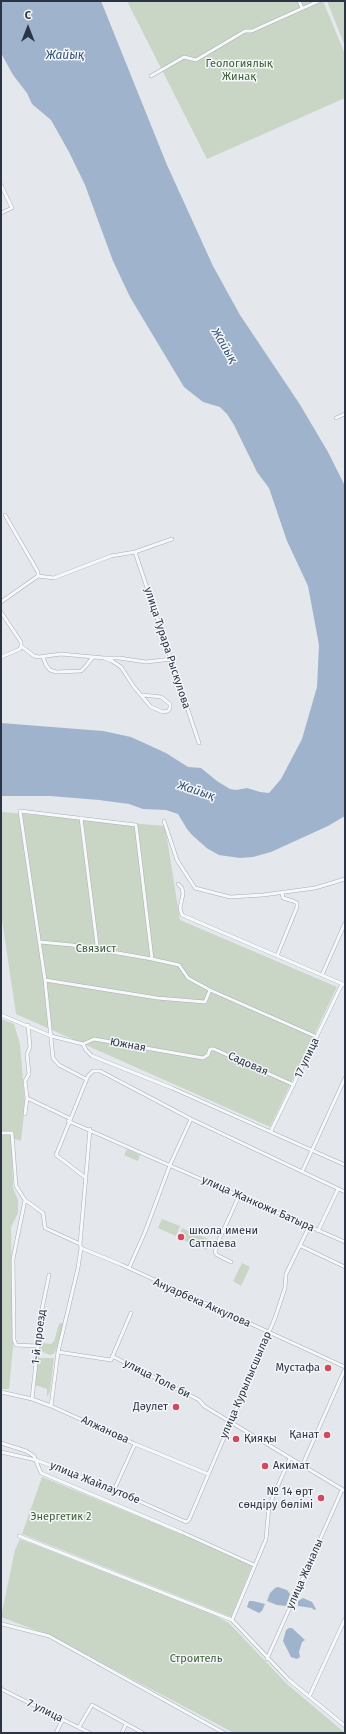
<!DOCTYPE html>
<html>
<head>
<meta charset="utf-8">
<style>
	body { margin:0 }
	#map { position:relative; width:346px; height:1734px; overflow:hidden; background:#e4e7ec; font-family:"Fira Sans",sans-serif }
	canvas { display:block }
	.frame { position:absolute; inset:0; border:2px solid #2b3445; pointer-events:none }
	.north { position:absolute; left:8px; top:8px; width:40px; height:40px; -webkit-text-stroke:3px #f4f6f9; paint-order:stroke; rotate:0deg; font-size:11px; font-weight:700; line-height:16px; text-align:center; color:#2b3445 }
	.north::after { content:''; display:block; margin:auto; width:14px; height:18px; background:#2b3445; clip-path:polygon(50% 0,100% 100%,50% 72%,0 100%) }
</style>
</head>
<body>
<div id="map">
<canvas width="346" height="1734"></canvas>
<div class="frame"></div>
<div class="north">С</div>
</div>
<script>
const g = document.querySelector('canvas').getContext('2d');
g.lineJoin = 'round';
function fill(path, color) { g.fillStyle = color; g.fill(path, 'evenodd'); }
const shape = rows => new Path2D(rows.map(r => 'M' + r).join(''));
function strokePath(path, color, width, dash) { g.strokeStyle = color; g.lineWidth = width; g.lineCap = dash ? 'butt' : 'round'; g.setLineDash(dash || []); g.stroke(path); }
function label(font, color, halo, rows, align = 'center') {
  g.font = font + ' "Fira Sans",sans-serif'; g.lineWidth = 3; g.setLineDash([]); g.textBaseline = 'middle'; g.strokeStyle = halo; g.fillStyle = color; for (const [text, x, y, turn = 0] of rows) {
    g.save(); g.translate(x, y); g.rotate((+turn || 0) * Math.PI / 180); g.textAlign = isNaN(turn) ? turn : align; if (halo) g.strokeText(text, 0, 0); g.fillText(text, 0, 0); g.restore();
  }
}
const green = shape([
	[127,1,323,1,345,54,345,98,207,159],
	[327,1,345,1,345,46],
	[1,812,165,826,180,920,337,987,270,1127,16,1014,1,913],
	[1,1019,14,1024,20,1044,25,1105,21,1141,12,1138,13,1188,18,1200,18,1213,11,1227,13,1347,9,1389,1,1389],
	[127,1149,140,1155,138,1161,124,1155],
	[162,1219,180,1226,176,1236,158,1228],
	[182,1228,211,1240,207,1250,178,1238],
	[242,1263,250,1267,241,1286,233,1281],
	[61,1323,64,1323,55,1353,50,1355,39,1350,42,1343,51,1344,54,1341,59,1324],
	[38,1358,54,1358,50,1391,47,1397,47,1389,35,1385],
	[42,1477,206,1544,252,1566,231,1617,22,1534],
	[20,1539,190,1605,213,1614,229,1623,287,1684,345,1733,234,1733,51,1636,1,1617,15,1550]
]);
const water = shape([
	[1,1,101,1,167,165,213,266,240,315,299,403,328,452,345,486,345,816,328,826,271,852,253,857,240,858,219,855,208,849,192,835,187,829,178,814,166,810,143,809,129,804,99,800,50,796,1,796,1,723,103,731,131,737,166,753,188,767,201,768,217,781,230,789,236,790,247,788,260,792,269,793,281,779,302,739,317,687,319,645,308,586,287,541,269,488,257,472,234,425,227,414,220,407,203,402,184,387,130,297,113,261,85,185,69,152,51,120,32,104,27,93,13,75,1,53],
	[278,1587,287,1590,290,1594,286,1606,277,1605,267,1601,270,1593,275,1588],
	[303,1598,312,1602,316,1609,314,1610,312,1608,298,1606,298,1601],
	[249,1601,253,1601,265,1604,262,1611,259,1613,247,1607],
	[289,1628,292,1628,305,1640,302,1642,299,1652,300,1657,297,1659,291,1657,283,1641,286,1630]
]);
const street = shape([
	[299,1,302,8],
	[151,76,184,57,196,60,245,31,252,31,263,26,319,1],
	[1,185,12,208,1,213],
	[336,418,345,414],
	[5,515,38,572,38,576],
	[135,552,199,743],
	[1,602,38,576,54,578,111,556,135,552,172,539],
	[1,612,21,642,21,646,20,649,1,657],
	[21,646,34,656,39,657,61,654,104,658,112,661,121,667,134,687,151,707,163,712,168,711,170,708,170,704,161,697,143,695],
	[43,657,46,665,50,670,56,672,81,671,86,666,93,657],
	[106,658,119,658,146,662,172,659],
	[81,818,97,945,95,950],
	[164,821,177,860,195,888,230,897,263,895,315,888,345,879],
	[178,884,182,888,183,894,180,908,182,915,345,985],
	[40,942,72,945,152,959,136,825,20,811,45,980,53,1058,59,1065,86,1079],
	[277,956,297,907,297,903,293,901,283,898,282,892],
	[322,975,345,923],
	[45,980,157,998,205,1002,210,990,188,978,179,965,152,959],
	[210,990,317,1037],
	[1,1015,51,1036,83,1044,94,1039,203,1058,208,1055,210,1049,214,1049,294,1085],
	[83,1044,86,1050,92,1056,172,1088,345,1165],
	[27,1098,69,1118],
	[25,1114,27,1098,25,1081,29,1074,27,1054,30,1047,28,1025],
	[68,1121,345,1242],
	[271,1131,342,984],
	[1,1133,12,1133,16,1186,25,1200,13,1259,14,1340,16,1345,38,1346],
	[302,1172,345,1078],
	[86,1178,56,1155,88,1076,93,1071,100,1071,191,1119,345,1192],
	[25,1200,43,1213,45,1228,80,1244],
	[318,1231,338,1189],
	[301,1246,345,1267],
	[81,1248,120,1264,345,1367],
	[231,1262,217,1255,215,1252,218,1242,239,1196],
	[129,1268,145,1232,170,1165,191,1119],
	[58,1352,111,1360,131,1313],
	[112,1356,199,1400,204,1406,345,1491],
	[1,1392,32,1399,51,1406,135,1444,208,1474],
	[32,1399,42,1309,49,1275],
	[51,1406,58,1352,78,1268,81,1248,80,1244,90,1129],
	[1,1443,26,1451,34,1456,41,1473,181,1532,254,1565],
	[1,1452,36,1460,114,1490,186,1522,189,1520,275,1318,285,1288,286,1274,309,1227],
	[302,1466,345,1369],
	[114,1490,135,1444],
	[19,1536,232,1620,289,1680,345,1726],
	[232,1620,266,1539,269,1506,290,1458],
	[2,1624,49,1636,224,1733],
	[267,1659,342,1490],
	[1,1689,90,1733],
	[309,1697,345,1619],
	[79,1727,92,1705,143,1733],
	[56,1733,63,1719],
	[122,1733,126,1724]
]);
const markers = [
	[181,1237,4,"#d1495b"],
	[328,1368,4,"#d1495b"],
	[176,1407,4,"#d1495b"],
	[327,1435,4,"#d1495b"],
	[236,1439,4,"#d1495b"],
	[265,1466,4,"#d1495b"],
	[321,1498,4,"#d1495b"]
];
const parkNames = [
	["Геологиялық",239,64],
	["Жинақ",239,77],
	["Связист",96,949],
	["Энергетик 2",61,1517],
	["Строитель",196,1659]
];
const streetNames = [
	["улица Турара Рыскулова",167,648,72],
	["Южная",128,1045,10],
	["17 улица",307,1058,-65],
	["Садовая",248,1064,24],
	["улица Жанкожи Батыра",258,1204,24],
	["Ануарбека Аккулова",202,1303,24],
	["1-й проезд",39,1337,-83],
	["улица Толе би",157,1379,27],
	["улица Курылысшылар",246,1385,-67],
	["Алжанова",105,1430,25],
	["улица Жайлаутобе",95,1483,22],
	["улица Жаналы",305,1574,-66],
	["7 улица",45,1711,26]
];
const poiNames = [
	["школа имени",189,1231,"left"],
	["Сатпаева",189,1244,"left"],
	["Мустафа",320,1368],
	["Дәулет",168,1407],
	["Қанат",319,1435],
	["Қияқы",244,1439,"left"],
	["Акимат",273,1466,"left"],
	["№ 14 өрт",313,1492],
	["сөндіру бөлімі",313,1505]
];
const waterNames = [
	["Жайық",65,56],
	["Жайық",224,346,59],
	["Жайық",196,791,18]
];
fill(green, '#c9d6c5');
fill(water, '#9fb4cc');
strokePath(street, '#a9aeb7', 4);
strokePath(street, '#f7f8fa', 3);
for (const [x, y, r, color] of markers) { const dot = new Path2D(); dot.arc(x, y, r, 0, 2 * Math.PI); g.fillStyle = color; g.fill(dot); strokePath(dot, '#f4f6f9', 1.5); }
label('11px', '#3f6138', '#f4f6f9', parkNames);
label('11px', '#2b3445', '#f4f6f9', streetNames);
label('11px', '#2b3445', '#f4f6f9', poiNames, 'right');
label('italic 12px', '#34527a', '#f4f6f9', waterNames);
</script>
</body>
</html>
